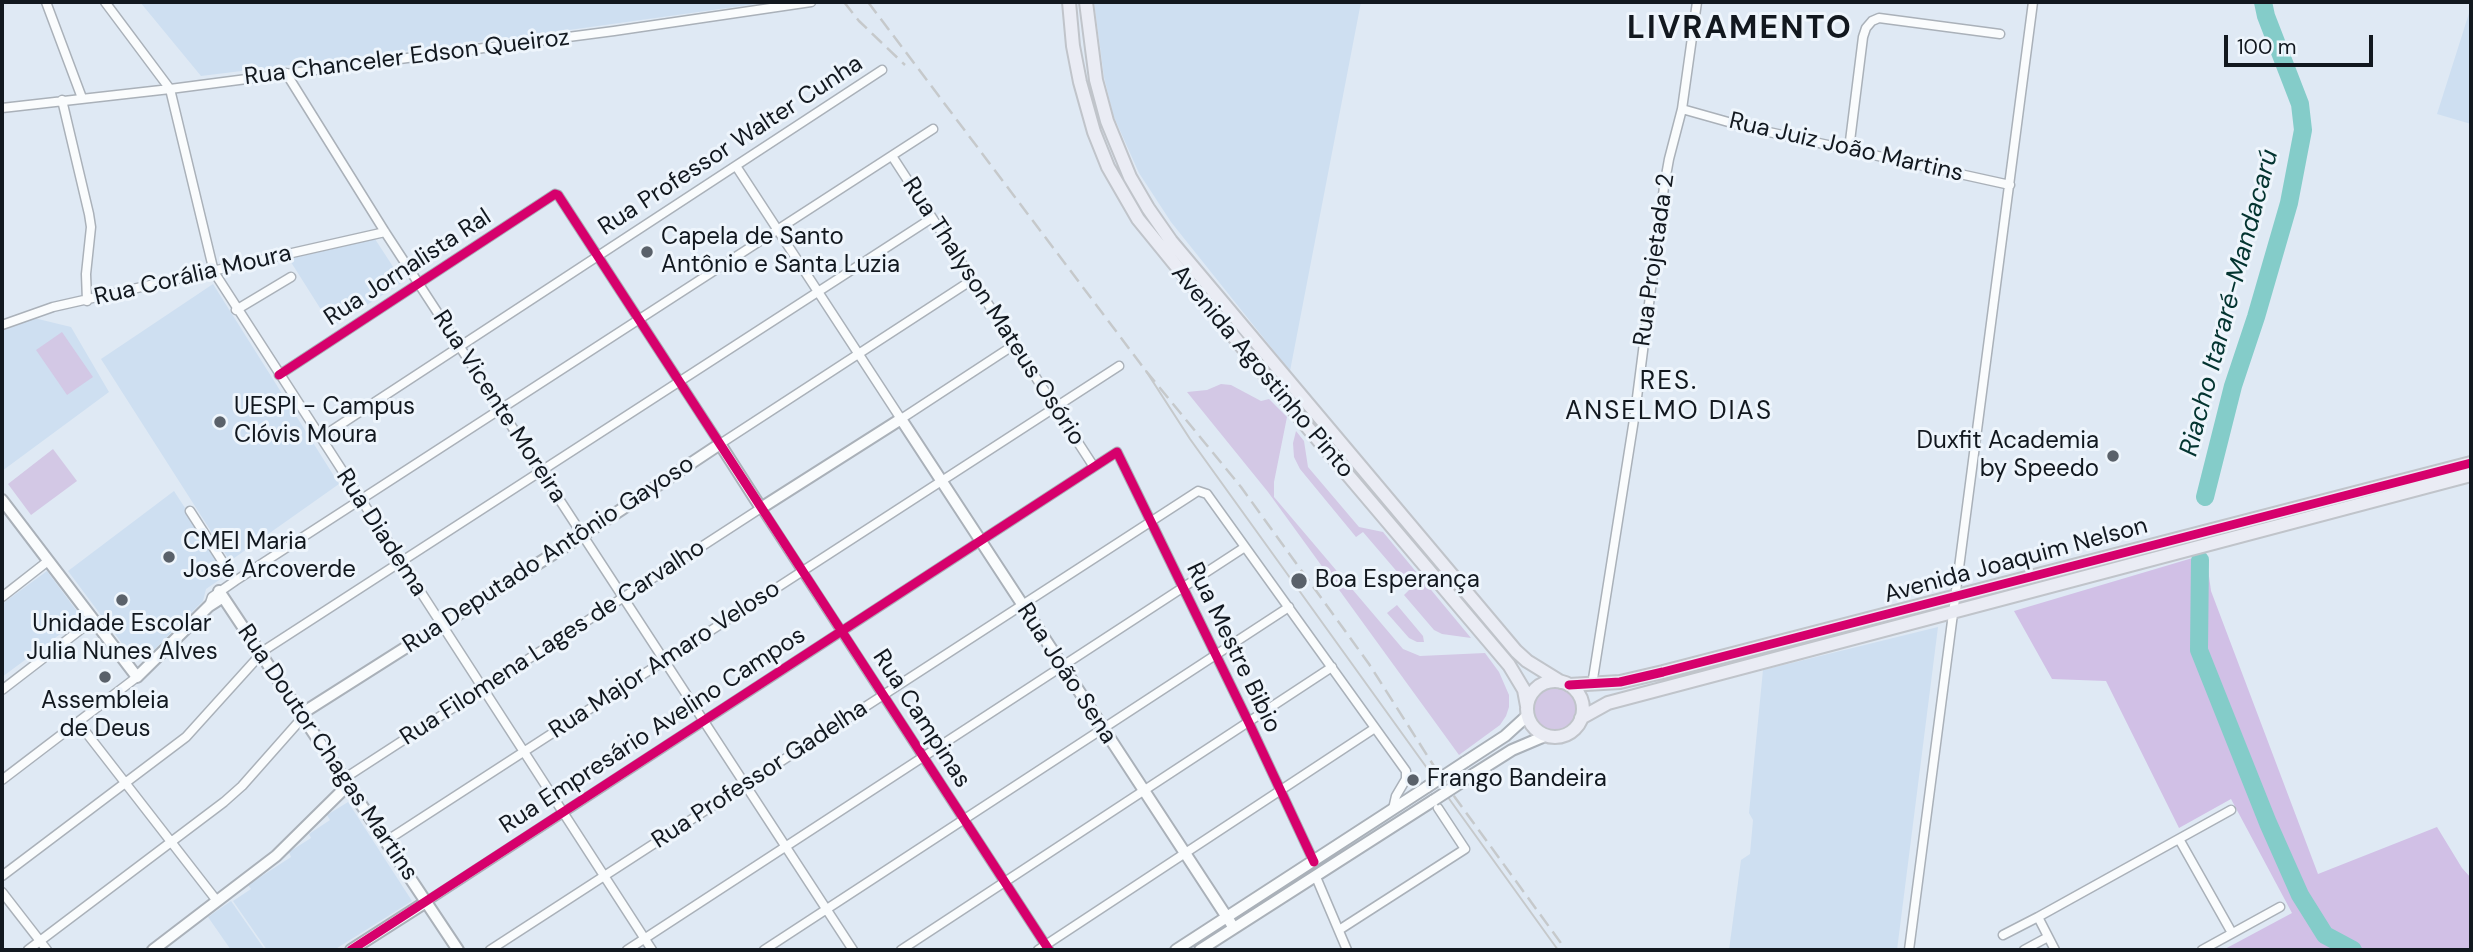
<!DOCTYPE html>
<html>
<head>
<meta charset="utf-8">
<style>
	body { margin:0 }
	#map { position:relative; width:2473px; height:952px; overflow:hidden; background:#dfe9f4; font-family:"DM Sans",sans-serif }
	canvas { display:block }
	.frame { position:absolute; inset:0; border:4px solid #12181f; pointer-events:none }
	.scale { position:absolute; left:2224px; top:35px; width:149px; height:32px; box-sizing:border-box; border:4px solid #12181f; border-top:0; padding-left:9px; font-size:21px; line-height:24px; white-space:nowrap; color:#12181f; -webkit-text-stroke:5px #eef5fc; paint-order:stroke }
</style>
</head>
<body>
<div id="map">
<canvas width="2473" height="952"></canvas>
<div class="frame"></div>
<div class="scale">100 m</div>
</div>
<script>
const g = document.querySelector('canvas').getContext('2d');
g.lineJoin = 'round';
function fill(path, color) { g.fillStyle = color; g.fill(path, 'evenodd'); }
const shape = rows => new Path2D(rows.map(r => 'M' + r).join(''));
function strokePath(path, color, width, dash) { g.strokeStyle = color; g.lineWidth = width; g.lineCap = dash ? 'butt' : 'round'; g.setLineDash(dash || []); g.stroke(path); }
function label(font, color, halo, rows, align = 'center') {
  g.font = font + ' "DM Sans",sans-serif'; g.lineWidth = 6; g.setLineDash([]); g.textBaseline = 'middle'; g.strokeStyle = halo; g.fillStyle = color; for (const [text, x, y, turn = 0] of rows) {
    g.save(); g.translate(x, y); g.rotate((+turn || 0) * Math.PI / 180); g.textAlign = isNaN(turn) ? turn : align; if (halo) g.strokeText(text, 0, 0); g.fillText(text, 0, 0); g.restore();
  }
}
const built = shape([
	[140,2,770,2,533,35,201,76],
	[1094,2,1361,2,1290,371,1171,222,1139,173,1113,115,1104,77],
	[2471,7,2471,124,2437,114],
	[375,239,403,282,332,327,289,259],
	[213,284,339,484,230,561,101,359],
	[34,318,71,327,109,392,2,471,2,331],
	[174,491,228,574,206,589,203,601,151,653,130,654,68,571],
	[47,571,82,618,2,677,2,604],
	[1938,627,1897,950,1729,950,1741,860,1750,854,1753,820,1749,813,1763,670],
	[348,802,412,901,334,950,267,950,233,901,251,889,248,885,291,857,289,852,311,838,309,834,330,820,327,815],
	[231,901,265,950,231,950,208,917]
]);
const green = shape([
	[62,332,93,377,67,395,36,350],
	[1221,384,1231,385,1261,401,1269,399,1287,417,1274,482,1274,497,1403,649,1420,656,1485,653,1499,672,1509,695,1509,707,1506,716,1500,725,1459,755,1268,492,1187,392,1207,390],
	[1296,431,1304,441,1308,467,1359,527,1383,532,1471,638,1442,634,1434,630,1404,595,1411,588,1363,532,1356,537,1300,469,1294,457,1293,443],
	[53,449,77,481,31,515,8,484],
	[1397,605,1423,636,1424,642,1417,642,1409,638,1387,613],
	'1530 710a24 24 0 1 1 48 0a24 24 0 1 1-48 0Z'
]);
const forest = shape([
	[2206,554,2211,591,2318,874,2437,827,2462,868,2471,878,2471,950,2223,950,2292,913,2231,799,2179,828,2106,681,2052,679,2014,611]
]);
const river = shape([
	[2205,497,2233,386,2256,317,2289,203,2303,130,2300,104,2266,16,2263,2],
	[2200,560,2199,650,2268,823,2300,895,2325,935,2353,950]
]);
const street = shape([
	[46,2,82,98],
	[105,2,170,89,214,272,652,950],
	[286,73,385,232,853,950],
	[62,100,89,214,91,227,86,274,87,301],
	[2,108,170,89,614,31,811,2],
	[1682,109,1746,127,2010,185],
	[1849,149,1863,37,1866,28,1872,21,1879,18,2000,34],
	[892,156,1094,467],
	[736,166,901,419,1014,345],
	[236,310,291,277],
	[2,325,53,307,385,232],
	[279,375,555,194,558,195,720,444,972,280],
	[320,438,882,70],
	[190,511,235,581],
	[2,597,48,561],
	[209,606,212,597,235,581,933,129],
	[260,653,932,218],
	[1592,685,1635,413,1664,187,1669,159,1682,109,1697,2],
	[2,690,93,620],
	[78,722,217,901],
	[345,778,761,508,1049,950],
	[2,780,137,677],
	[2179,839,2232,933],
	[386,841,1119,366],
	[2,876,186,737,261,654],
	[1316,877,1347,950],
	[2,892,47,950],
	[426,902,1117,452,1249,723,1314,862],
	[1339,930,1465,849,1438,808],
	[2003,935,2038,917],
	[28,950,224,802,242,786,303,717],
	[490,950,1198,491,1207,494,1406,771,1406,779,1396,796,1393,809],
	[627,950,1245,547],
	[764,950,1289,607],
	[901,950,1332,667],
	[1038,950,1375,728],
	[1909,950,2033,2],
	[2024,950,2048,937],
	[2055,950,2038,917,2231,810],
	[2202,950,2280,907]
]);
const secondary = shape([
	[2,500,137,677,209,606,223,597],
	[219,591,458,950],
	[301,714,583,535,720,444,761,508,901,419,1234,928],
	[1465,762,1505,736,1527,716],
	[1474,774,1512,750,1545,736],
	[153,950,276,856,349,784],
	[351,950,426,902],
	[1176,950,1427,787],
	[1200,950,1434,800]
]);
const primary = shape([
	[1069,2,1073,46,1080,82,1094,132,1108,167,1138,219,1309,429,1509,665,1524,690,1527,706],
	[1086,2,1096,80,1107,121,1130,177,1148,208,1171,241,1516,651,1527,661,1561,682],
	'1527 709a28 28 0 1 1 56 0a28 28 0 1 1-56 0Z',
	[1569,685,1620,682,1663,672,2471,463],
	[1581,718,1608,703,2471,475]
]);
const tram = shape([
	[1146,371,1190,439,1558,950]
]);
const rail = shape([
	[844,2,859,21,905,65],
	[868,2,1146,371,1241,487,1369,664,1446,785,1566,950]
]);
const secondaryBridge = shape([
	[1427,787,1465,762],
	[1434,800,1474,774]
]);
const cycleway = shape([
	[279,375,555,194,558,195,1049,950],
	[1569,685,1620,682,1663,672,2471,463],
	[351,950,1117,452,1249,723,1314,862]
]);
const markers = [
	[647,252,7,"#5a616a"],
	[220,422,7,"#5a616a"],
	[2113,456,7,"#5a616a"],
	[169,557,7,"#5a616a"],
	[1299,581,9,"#5a616a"],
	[122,600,7,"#5a616a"],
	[105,677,7,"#5a616a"],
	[1413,780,7,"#5a616a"]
];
const streetNames = [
	["Rua Chanceler Edson Queiroz",407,58,-7],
	["Rua Professor Walter Cunha",731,146,-33],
	["Rua Juiz João Martins",1846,148,13],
	["Rua Projetada 2",1655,260,-82],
	["Rua Jornalista Ral",408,268,-33],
	["Rua Corália Moura",193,276,-13],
	["Rua Thalyson Mateus Osório",993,312,57],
	["Avenida Agostinho Pinto",1262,372,50],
	["Rua Vicente Moreira",499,407,57],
	["Rua Diadema",381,533,57],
	["Rua Deputado Antônio Gayoso",549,555,-33],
	["Avenida Joaquim Nelson",2016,561,-15],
	["Rua Filomena Lages de Carvalho",553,643,-33],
	["Rua Mestre Bibio",1233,648,64],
	["Rua Major Amaro Veloso",665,660,-33],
	["Rua João Sena",1066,674,57],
	["Rua Campinas",921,719,57],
	["Rua Empresário Avelino Campos",653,731,-33],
	["Rua Doutor Chagas Martins",327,753,56],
	["Rua Professor Gadelha",760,775,-33]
];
const poiNames = [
	["Capela de Santo",661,238],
	["Antônio e Santa Luzia",661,266],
	["UESPI - Campus",234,408],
	["Clóvis Moura",234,436],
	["Duxfit Academia",2099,442,"right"],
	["by Speedo",2099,470,"right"],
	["CMEI Maria",183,543],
	["José Arcoverde",183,571],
	["Boa Esperança",1315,581],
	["Unidade Escolar",122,625,"center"],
	["Julia Nunes Alves",122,653,"center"],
	["Assembleia",105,702,"center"],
	["de Deus",105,730,"center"],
	["Frango Bandeira",1427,780]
];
const waterNames = [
	["Riacho Itararé-Mandacarú",2230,303,-75]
];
const neighbourhoodNames = [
	["RES.",1669,382],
	["ANSELMO DIAS",1669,412]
];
const districtNames = [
	["LIVRAMENTO",1740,30]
];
fill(built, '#cedff1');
fill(green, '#d3c8e5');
fill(forest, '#d1c0e6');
strokePath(river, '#84ccc9', 18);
strokePath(street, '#aab1b9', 11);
strokePath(secondary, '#aab1b9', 14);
strokePath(primary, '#c0c4ca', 16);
strokePath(street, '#fafcfd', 8);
strokePath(secondary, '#fafcfd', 10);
strokePath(primary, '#eaecf4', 12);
strokePath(tram, '#c6c9cb', 2);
strokePath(rail, '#c6c9cb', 2.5, [14, 7]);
strokePath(secondaryBridge, '#aab1b9', 14, []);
strokePath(secondaryBridge, '#fafcfd', 10);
strokePath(cycleway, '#d6006c', 9);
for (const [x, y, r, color] of markers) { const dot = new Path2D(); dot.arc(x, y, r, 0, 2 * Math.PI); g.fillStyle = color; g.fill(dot); strokePath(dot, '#eef5fc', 2.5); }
label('24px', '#12181f', '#eef5fc', streetNames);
label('24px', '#12181f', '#eef5fc', poiNames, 'left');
label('italic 26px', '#033430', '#eef5fc', waterNames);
g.letterSpacing = '2px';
label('26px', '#12181f', '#eef5fc', neighbourhoodNames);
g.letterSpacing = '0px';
g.letterSpacing = '2px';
label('bold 32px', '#12181f', '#eef5fc', districtNames);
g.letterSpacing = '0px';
</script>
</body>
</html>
